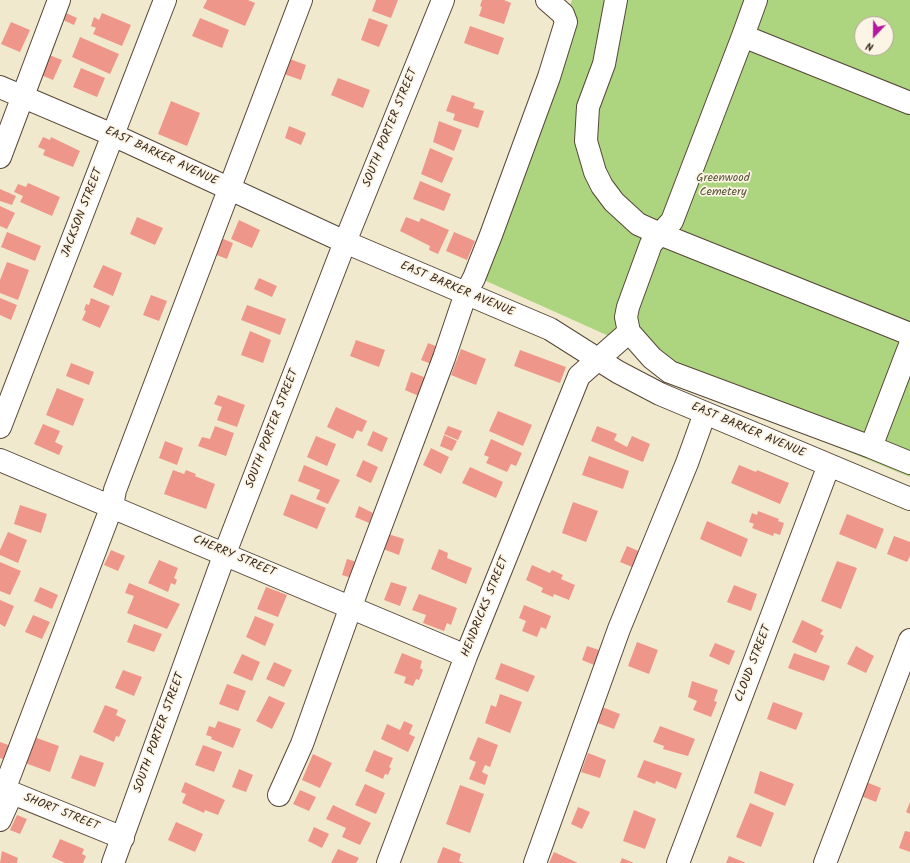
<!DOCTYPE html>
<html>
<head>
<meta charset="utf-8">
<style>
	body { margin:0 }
	#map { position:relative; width:910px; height:863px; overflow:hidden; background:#f1e9cd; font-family:Kalam,sans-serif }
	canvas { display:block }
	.north { position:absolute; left:854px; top:16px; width:40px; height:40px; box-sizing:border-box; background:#fcf5e5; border:1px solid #afa495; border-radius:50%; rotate:202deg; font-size:11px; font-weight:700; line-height:16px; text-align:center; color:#3b2a1e }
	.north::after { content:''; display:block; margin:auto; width:14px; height:18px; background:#b5179e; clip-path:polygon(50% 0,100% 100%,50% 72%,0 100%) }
</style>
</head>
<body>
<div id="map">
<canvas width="910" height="863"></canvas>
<div class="north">N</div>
</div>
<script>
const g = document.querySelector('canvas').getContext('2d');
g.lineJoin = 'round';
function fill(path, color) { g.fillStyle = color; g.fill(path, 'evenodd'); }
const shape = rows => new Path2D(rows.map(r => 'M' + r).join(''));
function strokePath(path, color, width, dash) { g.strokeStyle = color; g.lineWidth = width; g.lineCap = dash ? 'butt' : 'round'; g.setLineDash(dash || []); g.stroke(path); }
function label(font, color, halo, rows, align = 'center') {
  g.font = font + ' Kalam,sans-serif'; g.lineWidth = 3.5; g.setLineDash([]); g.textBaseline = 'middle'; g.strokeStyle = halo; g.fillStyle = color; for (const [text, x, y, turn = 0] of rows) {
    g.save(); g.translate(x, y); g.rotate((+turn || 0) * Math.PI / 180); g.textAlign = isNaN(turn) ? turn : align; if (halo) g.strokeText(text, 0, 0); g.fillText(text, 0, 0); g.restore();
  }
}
const green = shape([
	[572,0,910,0,910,477,663,375,620,341,475,276],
	[862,24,886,24,886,48,862,48]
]);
const building = shape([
	[207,0,248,0,255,3,245,26,203,8],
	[376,0,398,0,391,18,372,11],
	[482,0,504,0,511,3,504,24,479,16,482,7,480,6],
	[66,13,77,18,74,25,63,20],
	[102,13,131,25,122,46,93,34,96,28,91,26,94,17,99,20],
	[200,18,229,30,222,48,192,36],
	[369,18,388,25,379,47,361,40],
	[11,22,30,30,20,52,1,44],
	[470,26,504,38,498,55,464,43],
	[80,37,119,54,110,74,72,57],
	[49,55,62,60,53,80,41,75],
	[290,59,306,65,301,80,284,74],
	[81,68,105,78,97,97,73,87],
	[338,78,370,90,363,108,331,95],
	[452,95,475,103,473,108,484,111,478,128,453,120,455,114,446,111],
	[171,101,200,113,187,146,158,134],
	[439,121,462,130,454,151,433,142],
	[289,126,306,133,301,145,285,138],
	[43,137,50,140,51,137,80,151,73,167,43,155,45,150,38,147],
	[430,148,453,158,442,183,421,174],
	[420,181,451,194,444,211,413,199],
	[28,183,60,197,52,216,20,202,23,196,14,192,18,184,26,187],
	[0,189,16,196,12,205,0,201],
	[0,206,15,213,7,229,0,226],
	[137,217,163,228,155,245,130,234],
	[406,217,419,222,421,218,449,230,438,254,429,250,430,246,400,231],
	[239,220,260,230,252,248,231,239],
	[7,232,41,246,35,261,1,247],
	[454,232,475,241,467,260,446,251],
	[221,238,233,243,227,259,214,254],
	[7,262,29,270,18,300,0,293,0,280],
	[103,265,122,273,113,296,93,287],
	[259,278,277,286,272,297,254,289],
	[151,295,167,301,159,321,143,315],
	[0,298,17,305,11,320,0,315],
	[91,298,110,306,100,328,82,320,86,311,84,310,86,304,89,305],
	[247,305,286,319,280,335,241,320],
	[250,331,271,340,263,363,241,355],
	[356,340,385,350,379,367,350,356],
	[428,343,443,349,436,366,421,360],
	[461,349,486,359,476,385,451,375],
	[520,350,566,367,560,383,514,366],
	[71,363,94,372,89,385,66,376],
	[411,372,429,379,421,397,405,390],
	[57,388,84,399,73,426,46,415],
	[218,395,245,405,237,427,217,420,222,407,214,404],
	[336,407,367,421,362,432,357,430,353,439,327,427],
	[498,411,532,425,523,446,489,431],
	[43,424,60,431,55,442,63,446,59,455,34,444],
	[215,426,234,433,226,456,198,446,202,437,210,439],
	[448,426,462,431,458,440,444,434],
	[597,426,617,434,614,440,627,447,632,436,650,444,643,462,591,441],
	[373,431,388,438,382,452,367,445],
	[444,435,457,441,452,451,440,446],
	[316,436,336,444,327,466,307,457],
	[491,439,522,453,516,466,511,464,507,472,486,463,489,457,484,455],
	[165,441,183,448,177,465,159,458],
	[431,448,449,457,441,474,423,465],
	[589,456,629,471,623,489,582,475],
	[363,460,378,467,371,483,356,476],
	[304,465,340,480,328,504,316,499,320,490,298,481],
	[739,465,756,472,757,470,789,483,780,504,731,483],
	[470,467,503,482,496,498,462,483],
	[173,470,184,474,186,470,196,474,195,476,215,484,206,509,164,494],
	[291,494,326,508,317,529,283,515],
	[573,502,598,511,586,542,562,533],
	[20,505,47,514,41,533,14,524],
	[359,506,373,513,369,523,355,517],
	[758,511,779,519,778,521,784,523,780,535,774,533,773,536,752,528,754,524,749,522,752,513,757,515],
	[847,514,884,529,876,549,839,534],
	[707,521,748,539,741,557,700,539],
	[8,532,27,540,18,563,0,555,0,550],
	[388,534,404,539,399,555,383,549],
	[894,536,910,542,910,556,907,562,887,554],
	[627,546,643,553,637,569,620,562],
	[439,549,448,553,447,558,472,568,466,584,431,569],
	[111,550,125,556,118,571,104,565],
	[347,559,360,563,355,579,342,575],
	[159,560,178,568,174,578,177,580,175,585,171,583,168,592,148,583],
	[837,561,857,568,841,609,821,601],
	[0,562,21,571,10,595,0,591],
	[532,565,550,573,552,570,563,575,561,579,575,585,569,600,554,594,553,597,541,592,543,588,526,580],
	[391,582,407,587,400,606,384,600],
	[129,583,180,604,167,629,127,613,134,596,125,593],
	[734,585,757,594,751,611,727,602],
	[40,587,58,595,52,609,34,601],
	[266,587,287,595,278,617,257,609],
	[419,594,457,608,451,625,447,623,444,631,423,623,426,615,412,610],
	[0,600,14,606,5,627,0,624],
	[524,605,551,616,546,629,541,627,537,637,522,631,526,621,519,618],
	[33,615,50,622,42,639,25,632],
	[255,616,274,624,265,646,246,637],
	[802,620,823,630,820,634,824,636,816,653,792,642],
	[134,624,162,634,154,652,127,642],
	[637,642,658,650,649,674,628,666],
	[715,643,735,651,729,665,709,656],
	[587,646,605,652,599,667,582,660],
	[856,646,874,656,866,673,847,664],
	[402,653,422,661,420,668,423,670,419,680,416,679,413,686,404,683,406,677,394,673],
	[794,653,830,666,824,681,788,668],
	[242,654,260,662,252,681,233,673],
	[274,662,292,670,284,687,266,679],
	[501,663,535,676,528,692,495,679],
	[123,670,142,677,134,696,115,688],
	[692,681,718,690,714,701,717,702,711,717,693,710,697,701,688,697],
	[227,684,246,691,238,711,219,704],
	[500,694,522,702,510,733,485,723,491,705,496,707],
	[269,696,285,703,272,729,256,721],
	[773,702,803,713,796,730,767,719],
	[105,705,118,710,116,715,126,720,119,737,116,736,114,742,93,732],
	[602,707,620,714,614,729,595,722],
	[218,721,241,729,233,748,211,739,212,737,206,735,209,726,215,728],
	[404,721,413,725,409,734,415,737,408,752,381,739,387,724,400,730],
	[660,726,695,739,688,756,663,749,664,746,653,742],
	[34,737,59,746,50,772,25,763],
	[478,737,498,745,490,767,485,765,482,772,488,775,485,785,469,779,476,762,469,759],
	[0,742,14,747,9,761,0,758],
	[203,745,222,752,214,772,195,765],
	[374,750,393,758,389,767,391,768,388,775,385,774,383,779,365,771],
	[588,753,606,760,600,778,581,772],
	[313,754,332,763,320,788,302,780],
	[80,755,104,763,95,787,71,778],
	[644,760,682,773,676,789,656,781,655,784,637,777],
	[239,769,253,775,246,792,232,787],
	[760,771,794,784,785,806,754,793],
	[185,782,225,800,218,815,205,810,204,813,182,803,186,794,181,792],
	[866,782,881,788,876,802,861,796],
	[365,784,385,793,376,814,355,805],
	[460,785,484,794,470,833,446,824],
	[300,790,316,797,309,811,293,804],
	[910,802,910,814,906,812],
	[750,803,774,813,761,847,736,837],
	[333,805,371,823,360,845,342,837,346,828,326,819],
	[578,807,590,812,582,829,571,824],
	[634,810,656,819,645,849,623,841],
	[17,815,27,819,20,834,10,830],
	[176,822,203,834,195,852,168,840],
	[314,827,329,834,322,848,308,841],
	[905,831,910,832,910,852,899,848],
	[60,839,84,849,82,854,86,856,83,863,65,863,52,857],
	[443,847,461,854,459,861,464,863,437,863],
	[338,849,359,858,356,863,331,863],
	[2,851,18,858,17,863,0,863],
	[554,852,578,863,549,863],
	[729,856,746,863,726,863],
	[622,858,634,863,620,863]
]);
const minor = shape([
	[616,0,604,64,588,107,586,141,595,172,602,186,614,202,638,224,660,234,651,244,628,307,626,317,629,332,652,358,670,372,871,447],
	[743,36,756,0],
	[0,87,113,135,345,242,550,329,618,372,660,394,910,499],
	[910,103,743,36,672,221,660,234,910,334],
	[0,157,59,0],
	[910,345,871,447,910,463],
	[0,427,165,0],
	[0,460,466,656],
	[0,788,123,838],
	[4,790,112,506,115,490,301,0],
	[279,795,302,744,359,584,444,358,466,293,474,278,491,235,549,77,566,22,563,14,547,0],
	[0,820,12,793],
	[113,863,225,553,345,242,443,0],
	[388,863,466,656,579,376,629,332],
	[535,863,619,629,687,463,705,413],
	[678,863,829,465],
	[825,863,910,640]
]);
const streetNames = [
	["SOUTH PORTER STREET",391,128,-68],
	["EAST BARKER AVENUE",161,157,25],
	["JACKSON STREET",83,213,-69],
	["EAST BARKER AVENUE",457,290,23],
	["SOUTH PORTER STREET",273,429,-69],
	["EAST BARKER AVENUE",748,431,23],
	["CHERRY STREET",234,557,23],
	["HENDRICKS STREET",486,607,-68],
	["CLOUD STREET",754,664,-69],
	["SOUTH PORTER STREET",160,733,-70],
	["SHORT STREET",61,813,22]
];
const parkNames = [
	["Greenwood",723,179],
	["Cemetery",723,193]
];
fill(green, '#add580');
fill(building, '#ef968a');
strokePath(minor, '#564738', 24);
strokePath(minor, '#fff', 22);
label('12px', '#3b2a1e', '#fcf5e5', streetNames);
label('12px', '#585536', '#fcf5e5', parkNames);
</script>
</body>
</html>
